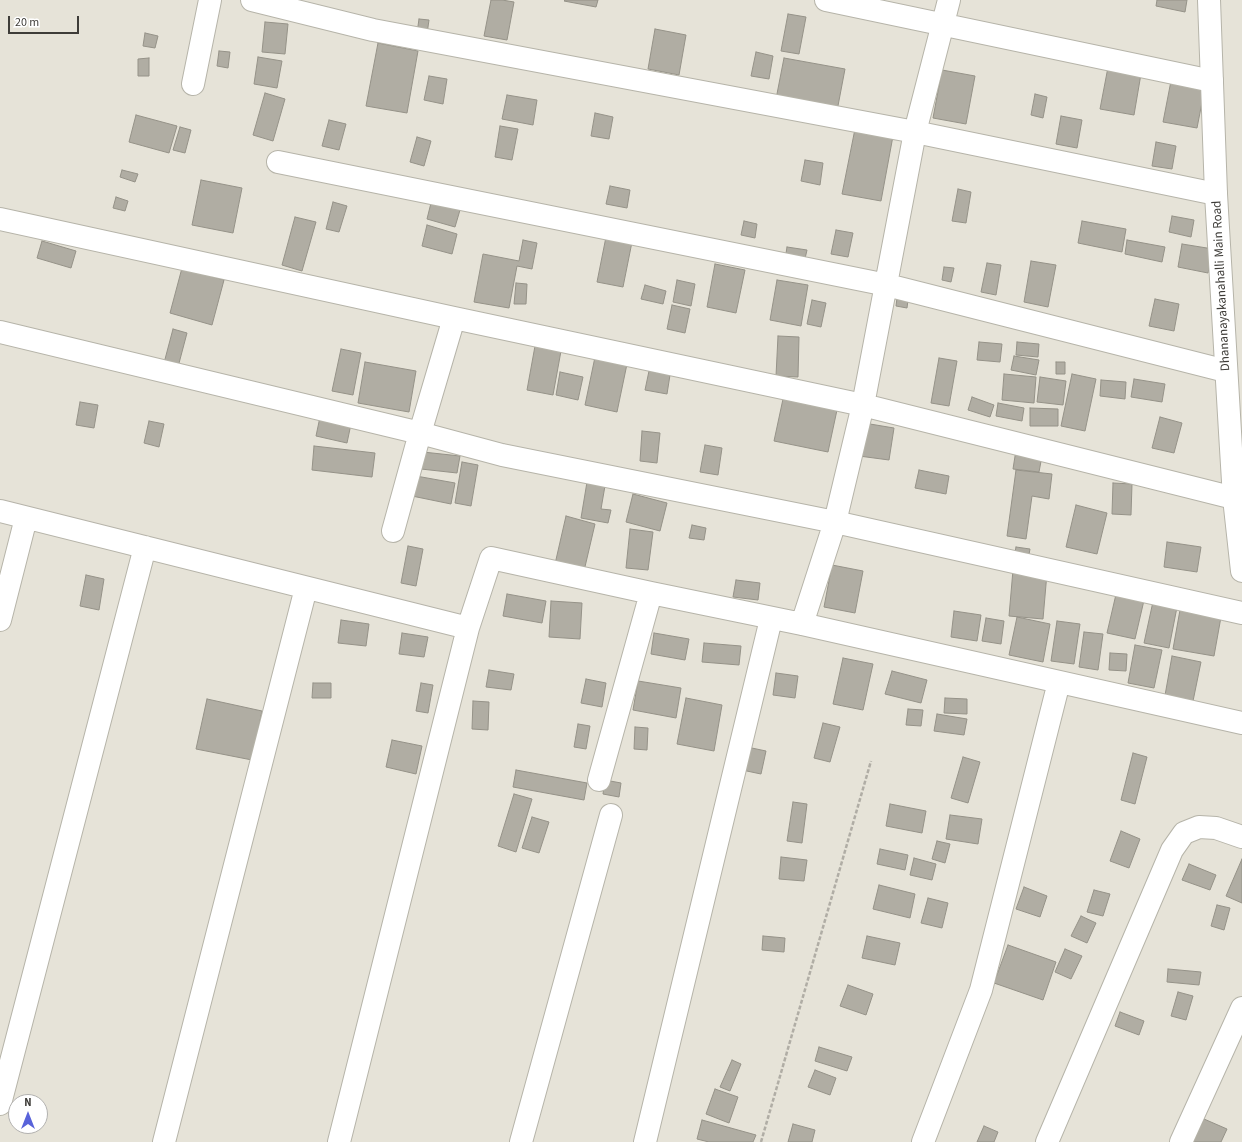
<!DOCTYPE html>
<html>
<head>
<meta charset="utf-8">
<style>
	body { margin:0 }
	#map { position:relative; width:1242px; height:1142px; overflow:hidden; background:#e6e3d8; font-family:"Source Sans 3",sans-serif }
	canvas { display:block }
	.north { position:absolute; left:8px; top:1094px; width:40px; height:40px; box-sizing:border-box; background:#fff; border:1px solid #b2b1af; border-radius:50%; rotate:0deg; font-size:11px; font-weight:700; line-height:16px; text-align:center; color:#3e3c38 }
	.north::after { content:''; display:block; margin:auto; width:14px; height:18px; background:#5963da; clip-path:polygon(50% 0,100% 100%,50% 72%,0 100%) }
	.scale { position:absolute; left:8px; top:16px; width:71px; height:18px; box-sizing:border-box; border:2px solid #3e3c38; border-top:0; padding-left:5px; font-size:12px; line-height:14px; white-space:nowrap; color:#3e3c38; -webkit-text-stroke:3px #fff; paint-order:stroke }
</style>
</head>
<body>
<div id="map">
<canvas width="1242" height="1142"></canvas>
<div class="north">N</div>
<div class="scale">20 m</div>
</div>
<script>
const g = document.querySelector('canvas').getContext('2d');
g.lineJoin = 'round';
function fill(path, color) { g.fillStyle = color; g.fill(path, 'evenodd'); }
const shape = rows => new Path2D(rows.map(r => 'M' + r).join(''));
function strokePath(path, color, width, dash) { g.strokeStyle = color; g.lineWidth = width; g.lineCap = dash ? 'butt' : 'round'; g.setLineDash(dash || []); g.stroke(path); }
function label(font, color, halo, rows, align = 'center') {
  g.font = font + ' "Source Sans 3",sans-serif'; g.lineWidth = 3; g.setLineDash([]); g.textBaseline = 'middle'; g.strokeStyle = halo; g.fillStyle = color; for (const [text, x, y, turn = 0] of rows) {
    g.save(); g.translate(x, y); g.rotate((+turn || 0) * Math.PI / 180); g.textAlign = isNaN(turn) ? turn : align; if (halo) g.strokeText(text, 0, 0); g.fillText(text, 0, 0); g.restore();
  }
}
const building = shape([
	[491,0,502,0,514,2,507,40,484,36,491,0],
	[565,0,598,0,596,7,564,1,565,0],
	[1157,0,1187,0,1185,12,1156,6,1157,0],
	[788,14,806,17,799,54,781,51,788,14],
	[419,19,429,20,427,34,417,33,419,19],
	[265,22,288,24,285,54,262,52,265,22],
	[655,29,686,35,679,75,648,69,655,29],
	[145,33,158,36,155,48,143,46,145,33],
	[378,43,418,51,407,113,366,106,378,43],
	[219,51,230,52,228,68,217,66,219,51],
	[756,52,773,56,769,79,751,76,756,52],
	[258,57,282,61,277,88,254,84,258,57],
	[149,58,149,76,138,76,138,59,149,58],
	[784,58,845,69,837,111,776,99,784,58],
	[1109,62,1142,68,1134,115,1100,109,1109,62],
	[942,70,975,76,966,124,933,118,942,70],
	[429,76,447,79,443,104,424,100,429,76],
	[1171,81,1205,87,1197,128,1163,122,1171,81],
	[265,93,285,99,273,141,253,135,265,93],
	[1035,94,1047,97,1043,118,1031,115,1035,94],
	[507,95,537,100,533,125,502,119,507,95],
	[595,113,613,117,609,139,591,136,595,113],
	[136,115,177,126,169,153,129,142,136,115],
	[1061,116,1082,120,1077,148,1056,144,1061,116],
	[329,120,346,124,339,150,322,146,329,120],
	[500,126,518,129,512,160,495,157,500,126],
	[180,127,191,130,185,153,173,150,180,127],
	[855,129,893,136,881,201,842,194,855,129],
	[417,137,431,141,424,166,410,162,417,137],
	[1156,142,1176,146,1172,169,1152,166,1156,142],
	[805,160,823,163,820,185,801,181,805,160],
	[122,170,138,174,135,182,120,177,122,170],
	[201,180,242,188,233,233,192,225,201,180],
	[610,186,630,190,627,208,606,204,610,186],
	[958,189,971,192,966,223,952,221,958,189],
	[116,197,128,201,125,211,113,208,116,197],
	[333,202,347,206,339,232,326,229,333,202],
	[431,203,460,210,455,227,427,219,431,203],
	[1172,216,1194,220,1191,237,1169,232,1172,216],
	[295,217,316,222,302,271,282,265,295,217],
	[744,221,757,224,755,238,741,235,744,221],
	[1082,221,1126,229,1122,252,1078,243,1082,221],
	[427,225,457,234,452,254,422,246,427,225],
	[836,230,853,233,848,257,831,254,836,230],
	[606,237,632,242,623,287,597,282,606,237],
	[523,240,537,243,532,269,517,266,509,308,474,302,483,254,519,261,523,240],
	[1127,240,1165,247,1162,262,1125,254,1127,240],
	[42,241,76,251,71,268,37,258,42,241],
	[1182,244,1213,249,1208,273,1178,267,1182,244],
	[787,247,807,250,804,263,785,260,787,247],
	[1031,261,1056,265,1048,307,1024,302,1031,261],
	[987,263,1001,265,996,295,981,292,987,263],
	[715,264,745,270,736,313,707,307,715,264],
	[944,267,954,268,951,282,942,280,944,267],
	[182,268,224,280,212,325,170,313,182,268],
	[677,280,695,284,691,306,673,302,677,280],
	[777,280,808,285,801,326,770,320,777,280],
	[516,283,527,284,526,304,514,304,516,283],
	[645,285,666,291,663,304,641,299,645,285],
	[897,298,908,300,907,308,896,306,897,298],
	[1155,299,1179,304,1174,331,1149,326,1155,299],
	[812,300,826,303,821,327,807,324,812,300],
	[672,305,690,309,685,333,667,329,672,305],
	[173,329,187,333,178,367,164,363,173,329],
	[778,336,799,337,798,377,776,376,778,336],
	[979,342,1002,344,1000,362,977,360,979,342],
	[1017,342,1039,344,1038,357,1016,355,1017,342],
	[535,346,561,351,553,395,527,390,535,346],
	[341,349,361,353,353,395,332,391,341,349],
	[1014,356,1039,360,1036,375,1011,370,1014,356],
	[595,357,627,364,617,412,585,405,595,357],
	[939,358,957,361,949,406,931,403,939,358],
	[365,362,416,371,409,412,358,403,365,362],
	[1056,362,1065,362,1065,374,1056,374,1056,362],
	[649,371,670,375,667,394,645,390,649,371],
	[560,372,583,377,578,400,556,395,560,372],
	[1004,374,1036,377,1034,403,1002,400,1004,374],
	[1072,374,1096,379,1085,431,1061,426,1072,374],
	[1040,377,1066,381,1063,405,1037,402,1040,377],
	[1134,379,1165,384,1162,402,1131,397,1134,379],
	[1101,380,1126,382,1125,399,1100,396,1101,380],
	[972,397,994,405,990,417,968,410,972,397],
	[783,399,837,410,828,452,774,441,783,399],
	[80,402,98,405,94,428,76,425,80,402],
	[998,403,1024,408,1022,421,996,416,998,403],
	[1030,408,1058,409,1058,426,1030,426,1030,408],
	[320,417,351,424,347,443,316,436,320,417],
	[1160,417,1182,423,1174,453,1152,448,1160,417],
	[149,421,164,424,159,447,144,443,149,421],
	[864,423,894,428,889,460,859,456,864,423],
	[642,431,660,433,657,463,640,461,642,431],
	[705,445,722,448,718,475,700,472,705,445],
	[314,446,375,453,372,477,312,470,314,446],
	[1016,450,1042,456,1039,472,1013,469,1016,450],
	[423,452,460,456,457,473,421,469,423,452],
	[462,462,478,465,471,506,455,503,462,462],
	[919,470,949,476,946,494,915,488,919,470],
	[1016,470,1052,474,1049,499,1032,496,1026,539,1007,536,1016,470],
	[416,476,455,483,451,504,412,496,416,476],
	[588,476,606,480,601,509,611,510,608,523,581,518,588,476],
	[1113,483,1132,484,1131,515,1112,514,1113,483],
	[633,494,667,503,660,531,626,522,633,494],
	[1076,505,1107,513,1097,554,1066,547,1076,505],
	[566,516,595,524,584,571,555,564,566,516],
	[692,525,706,528,704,540,689,538,692,525],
	[630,529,653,532,648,570,626,568,630,529],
	[1167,542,1201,547,1197,572,1164,567,1167,542],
	[408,546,423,549,416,586,401,583,408,546],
	[1016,547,1030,549,1028,560,1014,558,1016,547],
	[832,565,863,571,855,613,824,607,832,565],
	[1013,570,1047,573,1043,619,1009,616,1013,570],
	[86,575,104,579,99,610,80,606,86,575],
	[736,580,760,583,758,600,733,597,736,580],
	[1117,590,1145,596,1135,639,1107,633,1117,590],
	[507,594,546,601,542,623,503,616,507,594],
	[1154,597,1178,602,1169,648,1144,643,1154,597],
	[551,601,582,603,580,639,549,637,551,601],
	[1180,610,1221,617,1214,656,1173,649,1180,610],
	[954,611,981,615,977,641,951,637,954,611],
	[1017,617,1050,624,1043,662,1009,655,1017,617],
	[986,618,1004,621,1001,644,982,641,986,618],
	[341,620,369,624,366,646,338,643,341,620],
	[1057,621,1080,624,1074,664,1051,661,1057,621],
	[1084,632,1103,634,1098,670,1079,667,1084,632],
	[402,633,428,637,424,657,399,654,402,633],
	[654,633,689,639,685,660,651,654,654,633],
	[704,643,741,646,739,665,702,662,704,643],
	[1135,645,1162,650,1154,688,1128,683,1135,645],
	[1110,653,1127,654,1126,671,1109,670,1110,653],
	[1172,656,1201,662,1192,706,1164,701,1172,656],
	[843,658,873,664,863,710,833,704,843,658],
	[489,670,514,674,511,690,486,687,489,670],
	[892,671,927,680,921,703,885,694,892,671],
	[776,673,798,676,795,698,773,695,776,673],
	[586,679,606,683,602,707,581,703,586,679],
	[638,681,681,688,676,718,633,710,638,681],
	[313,683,331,683,331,698,312,698,313,683],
	[421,683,433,685,428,713,416,711,421,683],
	[686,698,722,705,714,751,677,744,686,698],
	[945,698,967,699,967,714,944,713,945,698],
	[207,699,262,711,252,760,196,749,207,699],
	[473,701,489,702,488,730,472,729,473,701],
	[908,709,923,710,921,726,906,725,908,709],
	[937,714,967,719,964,735,934,731,937,714],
	[823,723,840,727,830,762,814,758,823,723],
	[578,724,590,726,586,749,574,747,578,724],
	[635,727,648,728,647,750,634,749,635,727],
	[392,740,422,746,416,774,386,767,392,740],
	[747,747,766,751,761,774,742,770,747,747],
	[1133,753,1147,757,1135,804,1121,800,1133,753],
	[963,757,980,762,968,803,951,798,963,757],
	[516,770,587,783,584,800,513,787,516,770],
	[605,780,621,783,619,797,603,794,605,780],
	[514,794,532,799,516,852,498,846,514,794],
	[793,802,807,804,802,843,787,841,793,802],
	[890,804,926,811,922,833,886,826,890,804],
	[950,815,982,819,978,844,946,839,950,815],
	[532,817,549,822,539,853,522,848,532,817],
	[1121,831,1140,839,1129,868,1110,861,1121,831],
	[937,841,950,844,945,863,932,859,937,841],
	[880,849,908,855,905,870,877,864,880,849],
	[781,857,807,860,804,881,779,879,781,857],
	[914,858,936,864,932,880,910,875,914,858],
	[1242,859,1242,903,1226,896,1242,859],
	[1189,864,1216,875,1210,890,1182,880,1189,864],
	[879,885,915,894,910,918,873,909,879,885],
	[1024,887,1047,896,1040,917,1016,909,1024,887],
	[1094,890,1110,894,1103,916,1087,912,1094,890],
	[928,898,948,903,942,928,921,923,928,898],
	[1217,905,1230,908,1224,930,1211,926,1217,905],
	[1081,916,1096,923,1087,943,1071,936,1081,916],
	[763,936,785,938,784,952,762,950,763,936],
	[867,936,900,943,895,965,862,958,867,936],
	[1008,945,1056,962,1043,1000,994,983,1008,945],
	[1065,949,1082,956,1071,979,1055,972,1065,949],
	[1168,969,1201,972,1199,985,1167,982,1168,969],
	[848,985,873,994,866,1015,840,1006,848,985],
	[1178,992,1193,996,1186,1020,1171,1016,1178,992],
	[1120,1012,1144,1021,1139,1035,1115,1026,1120,1012],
	[819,1047,852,1057,847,1071,815,1061,819,1047],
	[732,1060,741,1064,730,1091,720,1087,732,1060],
	[815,1070,836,1078,830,1095,808,1087,815,1070],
	[715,1089,738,1097,729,1123,706,1114,715,1089],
	[1204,1119,1227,1129,1221,1142,1193,1142,1204,1119],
	[702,1120,756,1135,753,1142,709,1142,697,1139,702,1120],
	[793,1124,815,1130,812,1142,788,1142,793,1124],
	[984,1126,998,1132,994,1142,977,1142,984,1126]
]);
const path = shape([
	[761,1142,871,761]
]);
const street = shape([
	[252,0,373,30,915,132,1216,194],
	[826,0,1212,81],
	[193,84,210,0],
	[278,162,887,285,1226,371],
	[0,219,454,318,863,405,1234,498],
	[0,332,420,433,502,455,835,522,1242,613],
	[0,511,468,628,491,558,651,593,802,624,1242,723],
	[393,531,420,433,454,318],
	[0,620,26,518],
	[802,624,835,522,863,405,915,132,949,0],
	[599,780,651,593],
	[0,1104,145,547],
	[164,1142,306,588],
	[339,1142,468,628],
	[521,1142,611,815],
	[645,1142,771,619],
	[923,1142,981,990,1059,682],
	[1047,1142,1172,850,1184,833,1199,827,1216,828,1242,837],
	[1181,1142,1242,1008]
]);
const secondary = shape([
	[1209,0,1216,194,1230,432,1234,498,1242,571]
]);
const streetNames = [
	["Dhananayakanahalli Main Road",1222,286,-93]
];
fill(building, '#b0ada3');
strokePath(building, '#959288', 1);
strokePath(street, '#b6b4a9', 24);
strokePath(secondary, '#b6b4a9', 24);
strokePath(path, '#b0ada5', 2.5, [4, 2]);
strokePath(street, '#fff', 22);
strokePath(secondary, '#fff', 22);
label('13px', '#3e3c38', '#fff', streetNames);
</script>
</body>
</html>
